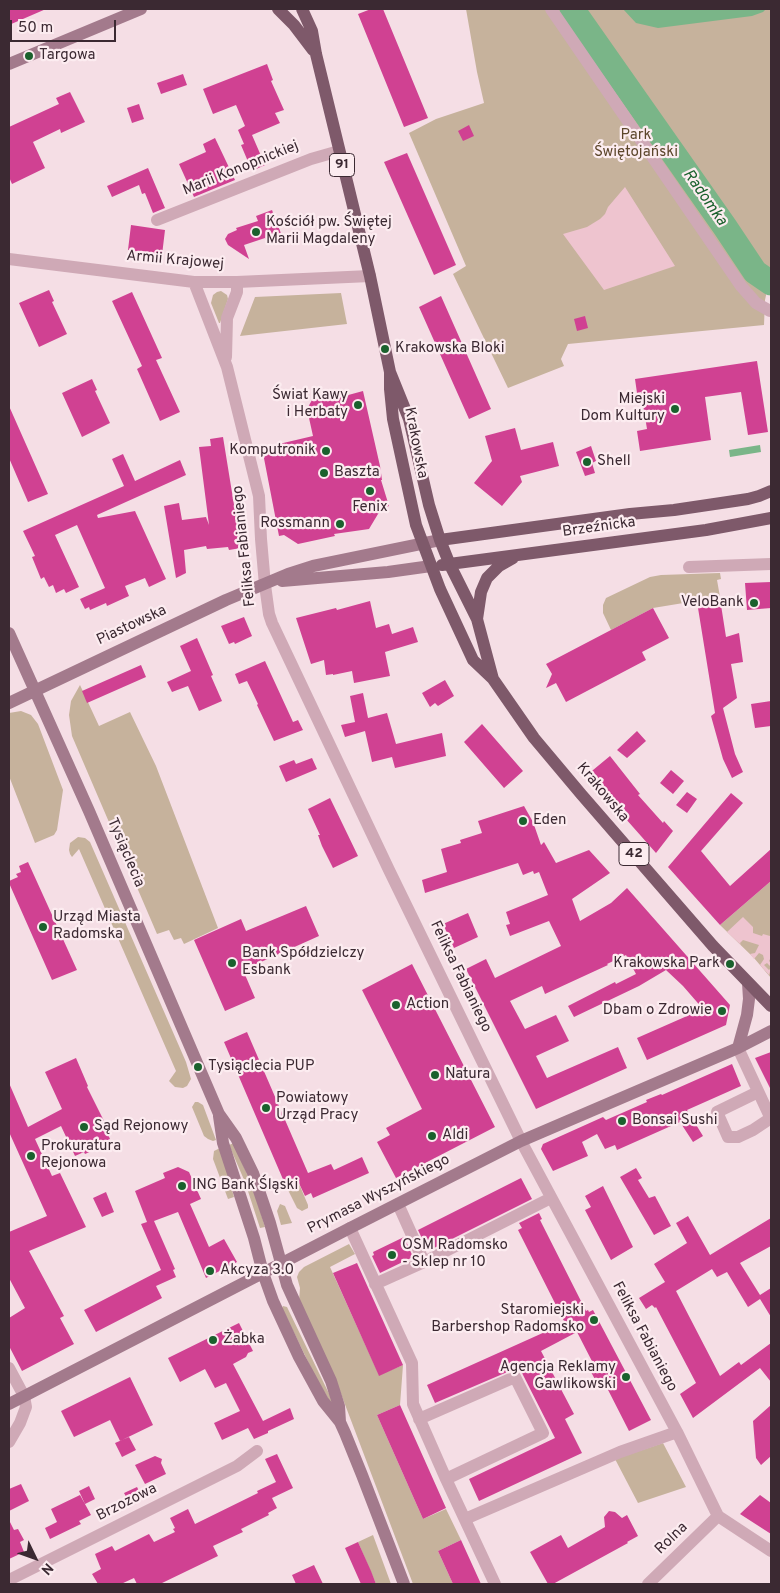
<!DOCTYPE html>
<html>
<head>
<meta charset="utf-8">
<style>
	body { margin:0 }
	#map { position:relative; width:780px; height:1593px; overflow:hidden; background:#f5dee5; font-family:Overpass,sans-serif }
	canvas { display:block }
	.frame { position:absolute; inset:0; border:10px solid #3b2932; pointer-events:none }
	.north { position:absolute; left:10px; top:1533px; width:50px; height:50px; -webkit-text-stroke:4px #fcecf0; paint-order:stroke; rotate:132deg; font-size:14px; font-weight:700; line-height:20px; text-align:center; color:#3b2932 }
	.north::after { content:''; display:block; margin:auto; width:18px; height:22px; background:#3b2932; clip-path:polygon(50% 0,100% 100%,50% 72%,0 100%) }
	.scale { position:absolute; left:10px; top:20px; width:106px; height:22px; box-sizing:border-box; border:2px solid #3b2932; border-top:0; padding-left:6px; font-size:15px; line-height:18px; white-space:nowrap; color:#3b2932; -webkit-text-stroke:4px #fcecf0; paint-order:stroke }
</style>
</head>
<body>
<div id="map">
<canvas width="780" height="1593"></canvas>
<div class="frame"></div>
<div class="north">N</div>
<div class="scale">50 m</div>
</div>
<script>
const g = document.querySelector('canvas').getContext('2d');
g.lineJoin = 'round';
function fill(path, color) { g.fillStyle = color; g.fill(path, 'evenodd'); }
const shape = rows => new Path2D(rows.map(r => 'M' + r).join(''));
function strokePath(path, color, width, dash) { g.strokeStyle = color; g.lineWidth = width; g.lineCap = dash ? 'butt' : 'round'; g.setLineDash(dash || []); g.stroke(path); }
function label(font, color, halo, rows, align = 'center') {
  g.font = font + ' Overpass,sans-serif'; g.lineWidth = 4.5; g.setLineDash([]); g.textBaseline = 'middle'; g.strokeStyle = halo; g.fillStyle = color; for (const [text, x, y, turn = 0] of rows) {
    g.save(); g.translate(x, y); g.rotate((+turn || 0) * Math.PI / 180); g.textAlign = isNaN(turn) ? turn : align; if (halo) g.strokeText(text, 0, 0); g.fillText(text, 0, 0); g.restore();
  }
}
const green = shape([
	[466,9,771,9,771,272,765,300,764,325,568,344,561,359,564,366,508,388,453,274,466,266,409,133,436,119,484,103,477,72],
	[221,291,227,295,228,299,220,323,219,323,211,303,213,295,217,292],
	[341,293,347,324,240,336,255,297],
	[720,573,721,579,717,580,720,597,653,608,611,630,603,613,603,605,606,598,650,577,661,575],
	[80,685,99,726,130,712,156,766,218,928,184,944,181,938,174,940,169,930,157,934,72,736,69,715,71,701],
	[21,711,31,715,38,724,63,790,57,830,54,835,35,843,9,776,9,713],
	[78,837,85,838,90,842,186,1062,191,1079,187,1086,183,1088,175,1087,169,1081,176,1071,79,849,72,857,70,854,69,850,70,843],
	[771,881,771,978,754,958,720,925],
	[195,1102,198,1102,203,1105,216,1140,213,1141,208,1139,204,1136,192,1107],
	[234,1143,254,1191,265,1227,260,1228,245,1182,229,1145],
	[220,1148,234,1197,228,1199,213,1159,214,1151],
	[297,1179,308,1205,308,1208,302,1211,297,1208,285,1184],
	[280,1204,285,1206,292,1223,281,1225,277,1211],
	[349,1244,355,1254,330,1267,379,1375,403,1365,400,1405,377,1415,423,1519,446,1509,461,1540,438,1551,453,1584,413,1584,338,1386,299,1301,300,1288,297,1277,299,1272,304,1267],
	[283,1306,287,1307,335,1406,333,1407,315,1376,282,1308],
	[663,1443,686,1487,638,1503,615,1459],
	[373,1535,391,1584,376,1584,358,1542]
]);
const plaza = shape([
	[625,187,675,266,604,290,563,234,587,227,600,219,605,214,608,207],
	[743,917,753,927,753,933,762,936,763,934,770,936,771,938,771,957,769,961,771,963,771,967,767,963,764,965,769,970,771,968,769,975,760,965,764,959,763,955,759,953,754,959,750,954,755,953,759,945,743,940,740,943,741,945,727,932]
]);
const water = shape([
	[623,9,766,9,763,12,752,16,658,28,636,23],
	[760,445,761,452,730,457,729,450]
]);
const river = shape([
	[572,9,725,227,755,272,771,283]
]);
const building = shape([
	[9,9,46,9,9,25],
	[371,9,383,9,428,118,404,127,358,14],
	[267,64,273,80,271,81,284,110,275,113,280,123,252,135,265,165,252,171,241,145,244,144,238,130,245,126,236,105,213,114,203,89],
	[183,74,187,85,161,94,157,83],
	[70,92,85,122,61,133,60,129,33,142,45,168,12,184,9,177,9,127,59,104,56,98],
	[139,104,144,119,132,123,127,108],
	[469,125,474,136,463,141,458,131],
	[215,138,235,180,194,197,179,164,206,152,203,144],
	[407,153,456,265,434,275,384,162],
	[148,168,165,208,153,213,145,193,142,194,139,185,112,197,107,186],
	[272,210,282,236,267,242,265,238,244,245,249,259,228,245,225,239,228,234,237,230,236,228,258,221,256,216],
	[131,225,165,230,162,255,128,250],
	[49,290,54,301,52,302,67,334,39,347,19,303],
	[132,292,162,358,156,360,180,412,160,421,137,369,142,366,112,301],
	[441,296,491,409,469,419,419,307],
	[585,316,588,328,577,331,574,319],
	[757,361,768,432,748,435,741,392,705,397,711,440,640,451,637,431,647,429,641,392,637,393,635,379],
	[92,379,97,390,95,391,110,423,82,437,62,393],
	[363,391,380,466,382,480,381,480,389,506,381,509,369,529,334,534,335,536,298,544,284,535,279,536,262,448,313,436,307,409,312,400,324,397,329,397,330,398,341,397],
	[9,406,48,494,28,502,9,458],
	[515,428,521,450,553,442,559,466,520,476,522,482,502,506,474,483,492,461,485,436],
	[223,437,241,548,229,550,228,547,207,549,206,546,184,550,186,573,176,578,164,506,179,503,182,520,206,517,209,525,199,447,211,446,210,439],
	[591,446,596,461,592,463,595,473,585,476,576,452],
	[123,454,135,481,180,460,186,475,97,515,98,518,135,511,166,579,149,587,145,578,125,586,129,596,107,606,106,603,90,610,89,607,85,609,80,599,105,588,77,525,55,535,79,587,66,593,64,589,56,593,53,585,49,587,44,577,41,579,32,557,35,556,23,531,124,486,112,459],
	[771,582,771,608,747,610,745,583],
	[370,601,376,628,389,624,392,634,413,627,418,642,385,652,390,676,354,683,352,671,333,675,333,674,326,675,324,660,311,664,296,618,336,608,337,610],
	[721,605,726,637,739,633,743,662,731,664,737,698,723,708,735,754,743,772,732,778,723,759,711,716,719,710,715,713,698,608],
	[653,608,669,638,642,652,646,660,566,702,556,683,546,688,552,674,546,664],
	[244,617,252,636,235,644,234,642,229,644,221,626],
	[197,638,213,675,211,676,222,701,199,711,188,686,172,692,167,682,191,671,180,646],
	[265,661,293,722,298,720,303,730,274,741,257,705,258,704,247,681,239,684,235,674],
	[141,665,146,677,87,703,82,691],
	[445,680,454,696,438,706,435,703,430,707,422,693],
	[363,693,368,718,387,713,396,744,442,733,446,756,395,768,392,757,372,762,365,731,345,737,341,725,355,722,350,696],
	[771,701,771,726,755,728,751,704],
	[482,724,523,771,504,788,464,742],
	[637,731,646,741,627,758,617,750],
	[610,756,640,794,638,795,663,823,664,821,673,831,656,853,587,775],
	[312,758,317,769,286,782,279,766,294,760,296,764],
	[671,770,684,781,673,794,660,783],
	[687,792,697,799,687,813,676,805],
	[731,793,743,803,701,851,730,886,771,849,771,881,720,925,668,867],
	[330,798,358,856,333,868,322,846,318,835,320,835,308,809],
	[524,806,533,822,541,845,544,842,556,863,589,850,610,873,572,899,580,921,611,903,627,888,730,1005,726,1025,647,1060,637,1038,703,1009,683,986,666,970,639,986,574,1017,568,1006,615,982,616,984,636,974,626,955,607,964,608,965,545,994,542,986,510,1001,525,1029,556,1015,569,1041,536,1056,547,1078,618,1047,627,1068,536,1109,466,969,486,959,495,978,561,946,549,921,510,936,506,925,510,924,506,912,548,895,539,872,534,874,533,871,523,875,518,863,425,893,422,880,447,872,441,849,461,843,460,840,482,833,478,821],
	[28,862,77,970,52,980,9,883,9,881,18,877,16,874,21,872,19,866],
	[306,906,319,936,243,970,255,998,225,1011,194,940,241,919,246,931],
	[468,913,478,937,454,948,443,924],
	[412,964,495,1127,396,1178,377,1142,390,1135,386,1128,422,1109,362,990],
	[247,1032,308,1173,331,1164,334,1170,362,1157,369,1173,313,1198,311,1193,305,1196,297,1179,285,1184,224,1042],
	[771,1052,771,1090,755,1058],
	[76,1058,88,1086,87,1087,107,1127,105,1128,110,1139,102,1143,103,1146,85,1154,84,1152,75,1156,61,1126,35,1139,52,1176,60,1173,86,1227,29,1251,64,1316,60,1318,74,1344,22,1371,9,1346,9,1318,25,1308,9,1278,9,1232,47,1216,9,1132,9,1083,28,1127,62,1109,45,1072],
	[732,1064,741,1086,687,1110,703,1136,693,1142,680,1122,617,1150,615,1145,605,1149,597,1134,582,1142,588,1156,553,1171,541,1149,543,1144,603,1117,606,1120,647,1102,646,1100,661,1094,662,1095],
	[178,1167,189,1172,201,1199,190,1204,209,1247,224,1239,237,1262,206,1278,178,1212,154,1221,175,1269,173,1270,176,1277,156,1286,162,1298,96,1332,84,1310,161,1270,141,1224,147,1222,135,1191,165,1178,163,1173],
	[636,1168,642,1178,638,1180,649,1198,655,1196,671,1226,654,1235,620,1177],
	[521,1178,532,1199,428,1251,418,1230],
	[603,1186,633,1247,611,1260,585,1210,591,1207,585,1196],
	[106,1192,114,1212,102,1217,93,1198],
	[539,1213,542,1219,540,1220,586,1311,588,1310,589,1312,593,1310,651,1420,629,1431,603,1380,597,1383,591,1372,596,1369,577,1332,541,1351,574,1414,565,1419,582,1453,479,1501,469,1479,555,1438,522,1373,519,1370,512,1370,435,1403,427,1385,565,1323,518,1230,522,1228,519,1223],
	[688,1216,710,1255,771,1218,771,1246,740,1263,760,1295,771,1288,771,1317,760,1299,748,1307,727,1272,717,1277,712,1269,676,1291,720,1376,739,1362,741,1365,771,1343,771,1382,760,1368,693,1418,680,1394,696,1383,656,1307,655,1308,652,1305,646,1309,639,1298,665,1282,654,1264,687,1243,676,1223],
	[404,1237,413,1257,380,1273,372,1256,374,1255,373,1252],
	[357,1263,403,1365,379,1376,333,1273],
	[239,1323,253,1351,248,1353,246,1357,233,1364,263,1421,290,1408,294,1419,268,1431,268,1433,254,1439,248,1428,222,1440,214,1423,240,1411,226,1383,215,1388,205,1369,180,1382,168,1358],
	[130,1377,153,1425,120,1441,110,1420,74,1437,61,1411],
	[400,1405,446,1508,423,1519,377,1415],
	[771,1405,771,1456,761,1465,756,1458,753,1421],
	[129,1437,136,1450,122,1457,115,1443],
	[277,1454,293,1488,272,1498,277,1508,268,1513,269,1515,241,1529,243,1532,213,1546,218,1556,160,1584,137,1584,134,1578,121,1584,98,1584,92,1574,101,1569,95,1554,112,1546,115,1551,149,1534,154,1542,175,1532,173,1529,175,1528,170,1518,188,1509,195,1524,258,1493,257,1491,276,1482,265,1459],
	[155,1456,162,1459,161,1463,166,1474,145,1484,135,1465],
	[21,1484,29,1501,9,1511,9,1489],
	[89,1486,95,1499,85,1504,79,1491],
	[137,1487,142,1497,130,1504,124,1493],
	[80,1495,91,1515,79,1521,81,1524,50,1539,45,1528,57,1522,51,1509],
	[760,1495,771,1503,771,1534,740,1514],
	[609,1511,615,1512,622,1518,627,1515,638,1536,627,1542,628,1543,553,1584,548,1584,530,1552,561,1535,568,1548,605,1527,604,1517],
	[9,1520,14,1530,18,1529,24,1540,20,1542,24,1552,9,1559],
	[461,1540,481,1584,453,1584,438,1551],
	[358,1542,371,1571,376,1584,361,1584,345,1548],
	[314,1565,323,1584,296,1584,292,1575]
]);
const street = shape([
	[551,9,741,286,756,303,770,311],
	[157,220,311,159,339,151],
	[9,259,194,282,237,282,370,276],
	[194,282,227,367,259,496,261,539,265,585,269,614,272,623,389,870,521,1141,677,1432,718,1516,771,1551],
	[226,357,227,318,237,292,237,282],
	[689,567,771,564],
	[738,1048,771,1119],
	[758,1092,717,1112,728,1137,738,1137,753,1130,771,1118],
	[398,1204,424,1262],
	[350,1228,412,1363,413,1404,446,1479,495,1584],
	[375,1284,424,1262,551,1198],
	[9,1368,24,1396,26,1407,20,1423,9,1442],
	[419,1419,515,1377,543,1433,446,1479],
	[465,1519,620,1452,677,1432],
	[9,1580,237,1466,257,1451],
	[648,1584,718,1516]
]);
const secondary = shape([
	[9,64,141,9],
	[282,581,388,572,431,566],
	[9,633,89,811,219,1114,236,1138,253,1173,270,1223,287,1285,331,1381,339,1406,340,1422],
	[9,703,226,600,288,574,313,566,440,540],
	[738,1048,747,1015,749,999,748,983],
	[219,1116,223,1143,254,1238,263,1273,273,1301,299,1357,323,1401,340,1422,345,1433,362,1475,404,1584],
	[9,1404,350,1228,521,1141,738,1048,771,1031]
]);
const primary = shape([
	[278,9,294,25,313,50],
	[302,9,312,31,316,54,370,276,390,372,409,419,429,505,440,540,450,565,477,619,493,679],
	[390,372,390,389,393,419,416,525,440,589,473,660,493,679,534,738,581,794,713,946,771,1006],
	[440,540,630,514,674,510,748,499,759,496,771,491],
	[442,565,706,530,771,518],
	[477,619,481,592,487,578,499,566,513,558]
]);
const markers = [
	[29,56,5,"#1a612d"],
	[256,232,5,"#1a612d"],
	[385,349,5,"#1a612d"],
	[358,405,5,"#1a612d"],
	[675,409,5,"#1a612d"],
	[326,451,5,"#1a612d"],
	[587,462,5,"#1a612d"],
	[324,473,5,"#1a612d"],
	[370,491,5,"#1a612d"],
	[340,524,5,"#1a612d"],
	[754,603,5,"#1a612d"],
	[523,821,5,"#1a612d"],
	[43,927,5,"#1a612d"],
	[232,963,5,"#1a612d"],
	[730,964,5,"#1a612d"],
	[396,1005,5,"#1a612d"],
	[722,1011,5,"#1a612d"],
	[198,1067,5,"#1a612d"],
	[435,1075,5,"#1a612d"],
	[266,1108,5,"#1a612d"],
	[622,1121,5,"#1a612d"],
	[84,1127,5,"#1a612d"],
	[432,1136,5,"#1a612d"],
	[31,1156,5,"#1a612d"],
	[182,1186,5,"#1a612d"],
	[392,1255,5,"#1a612d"],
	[210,1271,5,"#1a612d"],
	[594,1320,5,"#1a612d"],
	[213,1340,5,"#1a612d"],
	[626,1377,5,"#1a612d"]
];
const shields = [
	[342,165,25],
	[634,854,30]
];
const shieldNames = [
	["91",342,165],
	["42",634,854]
];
const poiNames = [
	["Targowa",39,56],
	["Kościół pw. Świętej",266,223],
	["Marii Magdaleny",266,240],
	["Krakowska Bloki",395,349],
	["Świat Kawy",348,396,"right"],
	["i Herbaty",348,413,"right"],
	["Miejski",665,400,"right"],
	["Dom Kultury",665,417,"right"],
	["Komputronik",316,451,"right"],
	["Shell",597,462],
	["Baszta",334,473],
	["Fenix",370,508,"center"],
	["Rossmann",330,524,"right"],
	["VeloBank",744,603,"right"],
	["Eden",533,821],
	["Urząd Miasta",53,918],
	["Radomska",53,935],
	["Bank Spółdzielczy",242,954],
	["Esbank",242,971],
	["Krakowska Park",720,964,"right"],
	["Action",406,1005],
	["Dbam o Zdrowie",712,1011,"right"],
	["Tysiąclecia PUP",208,1067],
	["Natura",445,1075],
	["Powiatowy",276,1099],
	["Urząd Pracy",276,1116],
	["Bonsai Sushi",632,1121],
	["Sąd Rejonowy",94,1127],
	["Aldi",442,1136],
	["Prokuratura",41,1147],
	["Rejonowa",41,1164],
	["ING Bank Śląski",192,1186],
	["OSM Radomsko",402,1246],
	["- Sklep nr 10",402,1263],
	["Akcyza 3.0",220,1271],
	["Staromiejski",584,1311,"right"],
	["Barbershop Radomsko",584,1328,"right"],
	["Żabka",223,1340],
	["Agencja Reklamy",616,1368,"right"],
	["Gawlikowski",616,1385,"right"]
];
const parkNames = [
	["Park",636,136],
	["Świętojański",636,153]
];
const streetNames = [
	["Marii Konopnickiej",241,169,-22],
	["Armii Krajowej",175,261,5],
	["Krakowska",415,443,79],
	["Brzeźnicka",599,528,-8],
	["Feliksa Fabianiego",245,546,-96],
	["Piastowska",132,626,-25],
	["Krakowska",602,793,50],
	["Tysiąclecia",125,853,67],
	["Feliksa Fabianiego",460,977,64],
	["Prymasa Wyszyńskiego",379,1195,-27],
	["Feliksa Fabianiego",644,1337,62],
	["Brzozowa",127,1503,-27],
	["Rolna",672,1539,-44]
];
const waterNames = [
	["Radomka",704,198,55]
];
fill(green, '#c6b29c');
fill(plaza, '#eec4cf');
fill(water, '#7ab588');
strokePath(river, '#7ab588', 25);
fill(building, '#d04192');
strokePath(street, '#cfa9b6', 12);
strokePath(secondary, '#a37a8c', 12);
strokePath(primary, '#7e596a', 12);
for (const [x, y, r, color] of markers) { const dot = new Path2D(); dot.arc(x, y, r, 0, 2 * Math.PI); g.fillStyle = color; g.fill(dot); strokePath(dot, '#fcecf0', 2); }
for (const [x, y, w] of shields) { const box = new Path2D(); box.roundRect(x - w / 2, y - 11.5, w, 23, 4); g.fillStyle = '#fcecf0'; g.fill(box); strokePath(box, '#3b2932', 1); }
label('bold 14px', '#3b2932', null, shieldNames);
label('15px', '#3b2932', '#fcecf0', poiNames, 'left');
label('15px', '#5c462b', '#fcecf0', parkNames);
label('15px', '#3b2932', '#fcecf0', streetNames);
label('italic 16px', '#1a612d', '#fcecf0', waterNames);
</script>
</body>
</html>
